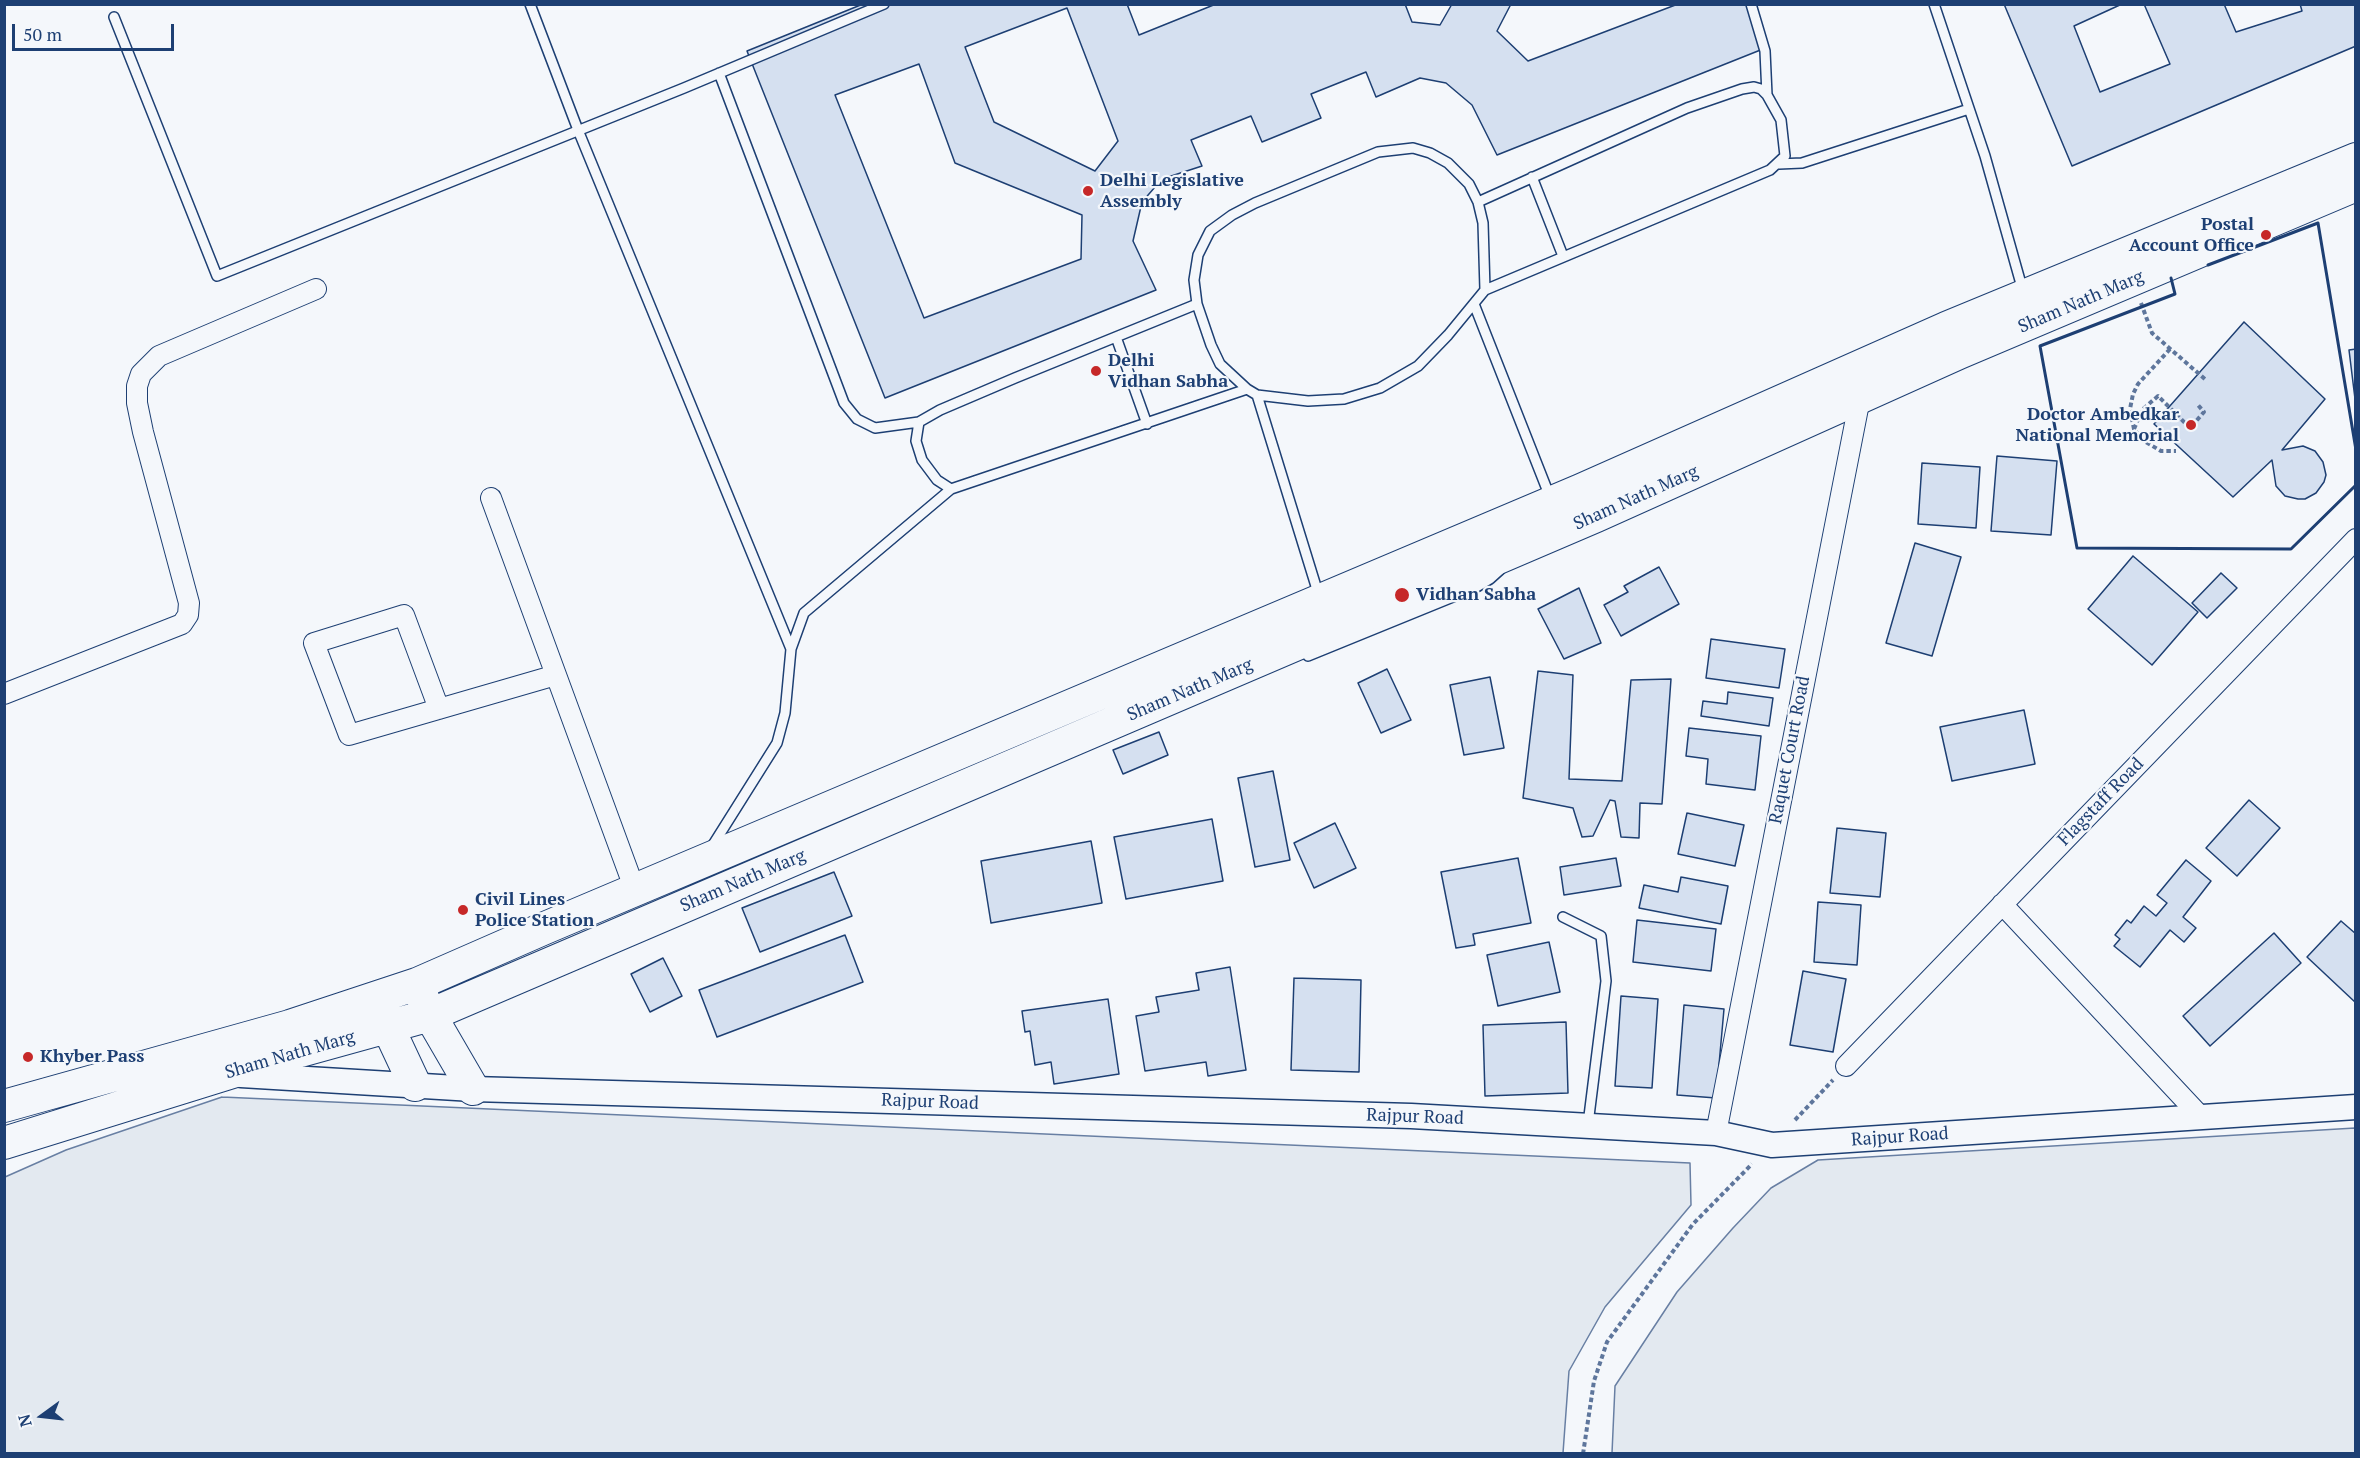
<!DOCTYPE html>
<html>
<head>
<meta charset="utf-8">
<style>
	body { margin:0 }
	#map { position:relative; width:2360px; height:1458px; overflow:hidden; background:#f4f7fb; font-family:"PT Serif",serif }
	canvas { display:block }
	.frame { position:absolute; inset:0; border:6px solid #1d3f73; pointer-events:none }
	.north { position:absolute; left:12px; top:1386px; width:60px; height:60px; -webkit-text-stroke:4px #f4f7fb; paint-order:stroke; rotate:255deg; font-size:16px; font-weight:700; line-height:24px; text-align:center; color:#1d3f73 }
	.north::after { content:''; display:block; margin:auto; width:21px; height:27px; background:#1d3f73; clip-path:polygon(50% 0,100% 100%,50% 72%,0 100%) }
	.scale { position:absolute; left:12px; top:24px; width:162px; height:27px; box-sizing:border-box; border:3px solid #1d3f73; border-top:0; padding-left:8px; font-size:18px; line-height:21px; white-space:nowrap; color:#1d3f73; -webkit-text-stroke:4px #f4f7fb; paint-order:stroke }
</style>
</head>
<body>
<div id="map">
<canvas width="2360" height="1458"></canvas>
<div class="frame"></div>
<div class="north">N</div>
<div class="scale">50 m</div>
</div>
<script>
const g = document.querySelector('canvas').getContext('2d');
g.lineJoin = 'round';
function fill(path, color) { g.fillStyle = color; g.fill(path, 'evenodd'); }
const shape = rows => new Path2D(rows.map(r => 'M' + r).join(''));
function strokePath(path, color, width, dash) { g.strokeStyle = color; g.lineWidth = width; g.lineCap = dash ? 'butt' : 'round'; g.setLineDash(dash || []); g.stroke(path); }
function label(font, color, halo, rows, align = 'center') {
  g.font = font + ' "PT Serif",serif'; g.lineWidth = 4.5; g.setLineDash([]); g.textBaseline = 'middle'; g.strokeStyle = halo; g.fillStyle = color; for (const [text, x, y, turn = 0] of rows) {
    g.save(); g.translate(x, y); g.rotate((+turn || 0) * Math.PI / 180); g.textAlign = isNaN(turn) ? turn : align; if (halo) g.strokeText(text, 0, 0); g.fillText(text, 0, 0); g.restore();
  }
}
const green = shape([
	[222,1097,1690,1163,1691,1205,1605,1307,1569,1371,1563,1453,5,1453,5,1177,66,1150,222,1097],
	[2355,1128,2355,1453,1612,1453,1615,1386,1677,1292,1733,1228,1771,1188,1818,1160,2355,1128]
]);
const building = shape([
	[863,4,1127,4,1139,35,1216,4,1405,4,1412,22,1440,25,1452,4,1511,4,1497,31,1528,61,1678,4,1751,4,1768,47,1497,155,1472,105,1446,83,1420,78,1376,97,1366,72,1311,94,1321,118,1262,142,1251,116,1191,140,1202,166,1162,179,1142,202,1133,241,1156,290,885,398,747,51,863,4],
	[1067,8,1118,141,1095,171,994,122,965,47,1067,8],
	[919,64,955,163,1082,215,1081,259,924,318,835,95,919,64],
	[2004,4,2122,4,2074,26,2100,92,2170,64,2144,4,2224,4,2236,32,2302,11,2300,4,2356,4,2356,46,2072,166,2004,4],
	[2244,322,2325,399,2282,450,2303,446,2315,451,2323,462,2326,475,2324,482,2316,493,2305,499,2298,499,2285,496,2276,486,2272,460,2233,497,2154,424,2244,322],
	[2356,349,2356,407,2349,350,2356,349],
	[1997,456,2057,461,2051,535,1991,531,1997,456],
	[1922,463,1980,467,1976,528,1918,524,1922,463],
	[1915,543,1961,557,1932,656,1886,643,1915,543],
	[2133,556,2198,612,2152,665,2088,609,2133,556],
	[1659,567,1679,604,1621,636,1604,605,1628,592,1624,586,1659,567],
	[2221,573,2237,588,2207,618,2192,603,2221,573],
	[1579,588,1601,643,1564,659,1538,609,1579,588],
	[1711,639,1785,649,1779,688,1706,678,1711,639],
	[1387,669,1411,720,1381,733,1358,683,1387,669],
	[1538,671,1573,675,1569,779,1622,781,1631,680,1671,679,1662,804,1640,803,1639,838,1621,837,1615,801,1610,800,1593,836,1582,837,1573,808,1523,798,1538,671],
	[1490,677,1504,748,1464,755,1450,685,1490,677],
	[1728,692,1773,698,1769,726,1701,716,1703,701,1727,704,1728,692],
	[2024,710,2035,764,1952,781,1940,727,2024,710],
	[1689,728,1761,736,1755,790,1706,784,1708,759,1686,756,1689,728],
	[1159,732,1168,755,1123,774,1113,750,1159,732],
	[1273,771,1290,860,1255,867,1238,778,1273,771],
	[2249,800,2280,828,2237,876,2206,848,2249,800],
	[1687,813,1744,825,1735,866,1678,854,1687,813],
	[1212,819,1223,881,1126,899,1114,837,1212,819],
	[1335,823,1356,868,1314,888,1294,843,1335,823],
	[1837,828,1886,833,1880,897,1830,893,1837,828],
	[1091,841,1102,903,991,923,981,861,1091,841],
	[1518,858,1531,923,1473,934,1475,945,1456,948,1441,872,1518,858],
	[1616,858,1621,886,1564,895,1560,867,1616,858],
	[2186,860,2211,881,2183,917,2196,928,2184,942,2170,930,2140,967,2114,946,2120,939,2115,935,2127,920,2131,923,2144,906,2156,916,2167,903,2157,895,2186,860],
	[834,872,852,916,760,952,742,908,834,872],
	[1681,877,1728,886,1721,924,1639,908,1644,885,1678,892,1681,877],
	[1818,902,1861,905,1857,965,1814,962,1818,902],
	[1637,920,1716,929,1711,971,1633,962,1637,920],
	[2341,921,2356,934,2356,1003,2307,957,2341,921],
	[2274,933,2301,963,2210,1046,2183,1016,2274,933],
	[845,935,863,982,717,1037,699,990,845,935],
	[1549,942,1560,992,1498,1006,1487,955,1549,942],
	[663,958,682,996,650,1012,631,974,663,958],
	[1230,967,1246,1070,1208,1076,1206,1062,1145,1071,1136,1016,1159,1012,1156,997,1199,990,1196,973,1230,967],
	[1803,971,1846,979,1833,1052,1790,1045,1803,971],
	[1294,978,1361,980,1359,1072,1291,1070,1294,978],
	[1621,996,1658,999,1652,1088,1615,1086,1621,996],
	[1108,999,1119,1074,1054,1084,1051,1062,1035,1065,1030,1031,1025,1032,1022,1011,1108,999],
	[1684,1005,1724,1009,1716,1098,1677,1095,1684,1005],
	[1566,1022,1568,1093,1485,1096,1483,1025,1566,1022]
]);
const path = shape([
	[2141,303,2152,333,2206,380],
	[2170,349,2138,384,2133,394,2130,409,2134,429,2144,441,2161,451,2176,451],
	[2134,429,2142,410,2158,396,2190,428,2204,412,2198,405],
	[1795,1120,1833,1080],
	[1583,1454,1594,1381,1607,1342,1693,1224,1752,1164]
]);
const service = shape([
	[530,4,578,130,791,649],
	[1751,4,1765,51,1767,95],
	[1934,4,1985,156,2023,291],
	[114,17,217,276,684,88,884,4],
	[719,73,844,403,857,419,875,428,919,422,940,410,1015,378,1197,304],
	[1779,164,1802,163,1969,109],
	[1532,177,1563,256],
	[1478,202,1687,108,1742,89,1754,87,1761,89,1767,95,1781,120,1785,156,1770,170,1485,290],
	[1474,304,1550,497],
	[1116,337,1147,424],
	[1257,395,1319,596],
	[919,422,916,441,922,460,937,480,951,489],
	[1308,656,1475,588,1490,579,1500,570],
	[711,848,777,743,785,713,791,649,804,613,951,489,1247,389,1257,395,1308,401,1344,399,1380,388,1418,366,1448,335,1485,290,1483,223,1478,202,1469,184,1448,163,1430,153,1413,148,1378,152,1255,203,1232,215,1210,231,1198,255,1194,280,1197,304,1211,345,1220,364,1247,389],
	[1563,917,1601,936,1606,981,1588,1124]
]);
const minor = shape([
	[491,498,635,890],
	[4,694,182,624,188,615,189,603,143,432,137,403,137,386,141,374,159,356,316,289],
	[439,709,404,615,314,643,349,735,556,675],
	[2002,904,2202,1118],
	[1846,1066,2356,539],
	[1716,1133,1860,398,1859,391]
]);
const tertiary = shape([
	[241,1075,473,1089,1411,1116,1716,1133,1772,1145,2356,1107]
]);
const primary = shape([
	[422,996,430,1015,473,1089],
	[379,1008,415,1085],
	[4,1106,290,1026,417,984,545,928,1581,490,1946,328,2356,159],
	[4,1143,300,1051,430,1015,1596,516,1959,353,2356,185]
]);
const wall = shape([
	[2208,265,2318,223,2356,450],
	[2171,278,2175,294,2040,346,2077,548,2291,549,2356,485]
]);
const markers = [
	[1088,191,6,"#c62828"],
	[2266,235,6,"#c62828"],
	[1096,371,6,"#c62828"],
	[2191,425,6,"#c62828"],
	[1402,595,8,"#c62828"],
	[463,910,6,"#c62828"],
	[28,1057,6,"#c62828"]
];
const poiNames = [
	["Delhi Legislative",1100,181],
	["Assembly",1100,202],
	["Postal",2254,225,"right"],
	["Account Office",2254,246,"right"],
	["Delhi",1108,361],
	["Vidhan Sabha",1108,382],
	["Doctor Ambedkar",2179,415,"right"],
	["National Memorial",2179,436,"right"],
	["Vidhan Sabha",1416,595],
	["Civil Lines",475,900],
	["Police Station",475,921],
	["Khyber Pass",40,1057]
];
const streetNames = [
	["Sham Nath Marg",2081,302,-23],
	["Sham Nath Marg",1636,498,-24],
	["Sham Nath Marg",1190,690,-23],
	["Raquet Court Road",1790,750,-79],
	["Flagstaff Road",2101,802,-46],
	["Sham Nath Marg",743,881,-23],
	["Sham Nath Marg",290,1055,-16],
	["Rajpur Road",930,1102,2],
	["Rajpur Road",1415,1117,2],
	["Rajpur Road",1900,1137,-4]
];
fill(green, '#e3e9f0');
strokePath(green, '#687fa3', 1.5);
fill(building, '#d5e0f0');
strokePath(building, '#1d3f73', 1.5);
strokePath(service, '#1d3f73', 12);
strokePath(minor, '#1d3f73', 22);
strokePath(tertiary, '#1d3f73', 27);
strokePath(primary, '#1d3f73', 34);
strokePath(path, '#5e769c', 4, [4.5, 3]);
strokePath(service, '#f4f7fb', 9);
strokePath(minor, '#f4f7fb', 20);
strokePath(tertiary, '#f4f7fb', 24);
strokePath(primary, '#f4f7fb', 32);
strokePath(wall, '#1d3f73', 3);
for (const [x, y, r, color] of markers) { const dot = new Path2D(); dot.arc(x, y, r, 0, 2 * Math.PI); g.fillStyle = color; g.fill(dot); strokePath(dot, '#f4f7fb', 2); }
label('bold 18px', '#1d3f73', '#f4f7fb', poiNames, 'left');
label('18px', '#1d3f73', '#f4f7fb', streetNames);
</script>
</body>
</html>
